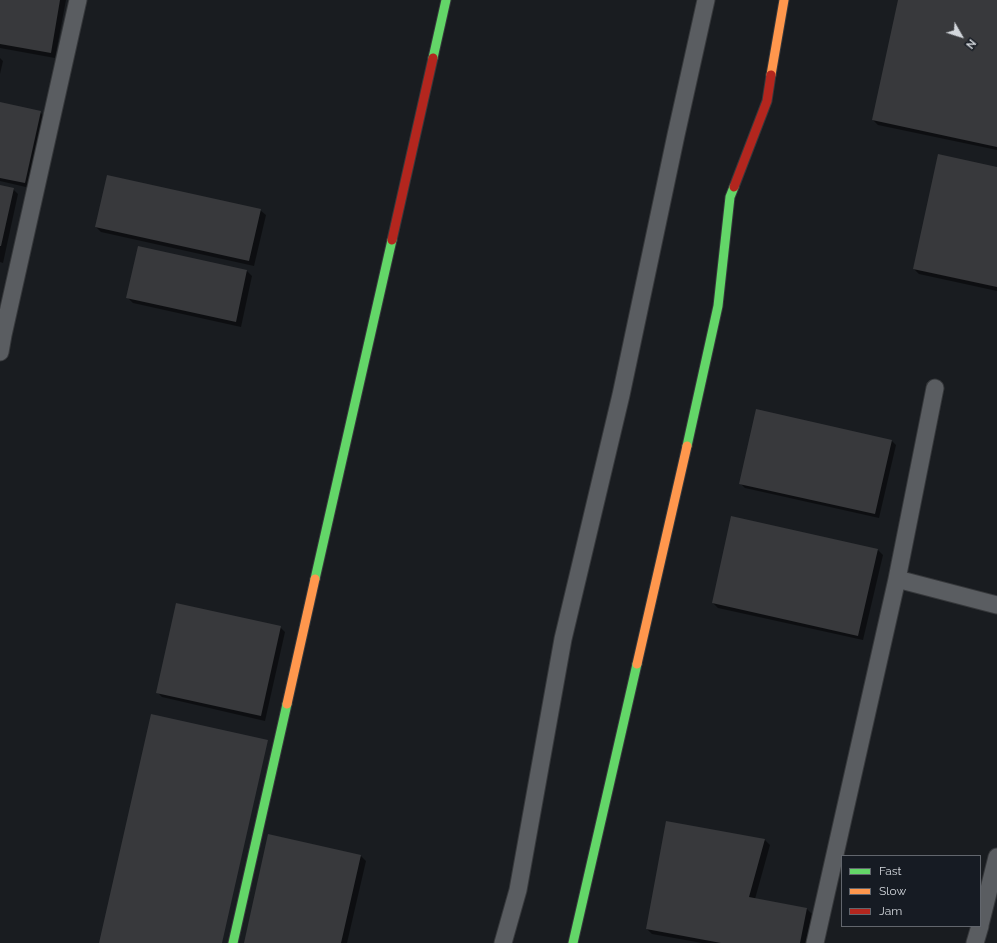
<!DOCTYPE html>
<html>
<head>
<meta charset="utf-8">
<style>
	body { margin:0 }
	#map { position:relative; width:997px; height:943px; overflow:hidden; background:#191c20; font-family:Raleway,sans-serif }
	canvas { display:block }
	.legend { position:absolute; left:841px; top:855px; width:140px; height:72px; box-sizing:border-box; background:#161b23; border:1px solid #62666d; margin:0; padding:5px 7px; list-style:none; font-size:12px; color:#d3d7dc }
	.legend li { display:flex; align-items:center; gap:8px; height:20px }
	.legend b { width:20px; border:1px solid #62666d }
	.north { position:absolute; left:941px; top:16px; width:40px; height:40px; -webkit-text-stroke:3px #161b23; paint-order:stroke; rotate:129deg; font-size:11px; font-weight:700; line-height:16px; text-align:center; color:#d3d7dc }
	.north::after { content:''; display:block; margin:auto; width:14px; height:18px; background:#d3d7dc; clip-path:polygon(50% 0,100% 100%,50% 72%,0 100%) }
</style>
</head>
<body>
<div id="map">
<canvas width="997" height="943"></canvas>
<ul class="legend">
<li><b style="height:5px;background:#63d668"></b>Fast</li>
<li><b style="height:5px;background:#ff974d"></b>Slow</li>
<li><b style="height:5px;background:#b3261e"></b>Jam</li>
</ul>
<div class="north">N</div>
</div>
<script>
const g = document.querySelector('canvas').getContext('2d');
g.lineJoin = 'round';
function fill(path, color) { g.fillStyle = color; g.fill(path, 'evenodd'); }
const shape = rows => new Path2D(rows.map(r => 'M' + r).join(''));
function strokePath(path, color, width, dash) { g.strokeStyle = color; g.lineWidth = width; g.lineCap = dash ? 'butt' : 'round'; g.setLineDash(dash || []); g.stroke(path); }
const shadow = shape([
	[0,0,66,0,55,58,0,48],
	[899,0,997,0,997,150,878,125,873,120],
	[0,58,3,61,0,74],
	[0,103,40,112,45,117,30,188,0,181],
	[997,168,997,291,919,274,914,269],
	[0,186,13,189,18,194,3,263,0,262],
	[260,210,266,215,254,266,101,232,96,227],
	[247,271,252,276,241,327,133,303,128,298],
	[891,440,896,445,879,518,745,488,740,483],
	[732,518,878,550,883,555,863,640,718,608,713,603],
	[280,627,285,632,265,721,162,697,157,692],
	[765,840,770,845,755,899,807,909,812,914,806,943,702,943,652,934,647,929],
	[361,856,366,861,347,943,245,943]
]);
const building = shape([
	[0,0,60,0,51,53,0,44],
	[898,0,997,0,997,147,872,120],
	[0,102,41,111,25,183,0,178],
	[938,154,997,167,997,287,913,269],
	[107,175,261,209,249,261,95,227],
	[0,185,14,188,1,246,0,246],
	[138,246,247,270,236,322,126,298],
	[756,409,892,440,875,514,739,484],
	[731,516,878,549,858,636,712,603],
	[176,603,281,626,261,716,156,693],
	[151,714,268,740,222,943,99,943],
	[666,821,765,839,749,897,807,908,800,943,721,943,646,929],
	[268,834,361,855,341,943,244,943]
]);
const street = shape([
	[0,352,3,335,78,0],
	[897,579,935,388],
	[980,925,997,857],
	[503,943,518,890,563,639,621,395,676,135,706,0],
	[815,943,897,579,997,605],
	[975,943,980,926]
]);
const fast = shape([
	[433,58,446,0],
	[687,446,718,306,730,197,734,187],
	[315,579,392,240],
	[233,943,287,704],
	[573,943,637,664]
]);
const slow = shape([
	[771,75,784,0],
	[637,664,687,446],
	[287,704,315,579]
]);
const jam = shape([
	[734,187,767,101,771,75],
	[392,240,433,58]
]);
fill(shadow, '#0007');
fill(building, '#38393c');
strokePath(street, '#36383b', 19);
strokePath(fast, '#36383b', 11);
strokePath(slow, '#36383b', 11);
strokePath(jam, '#36383b', 11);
strokePath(street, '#5a5d61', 17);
strokePath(fast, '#63d668', 9);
strokePath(slow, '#ff974d', 9);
strokePath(jam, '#b3261e', 9);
</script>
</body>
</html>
